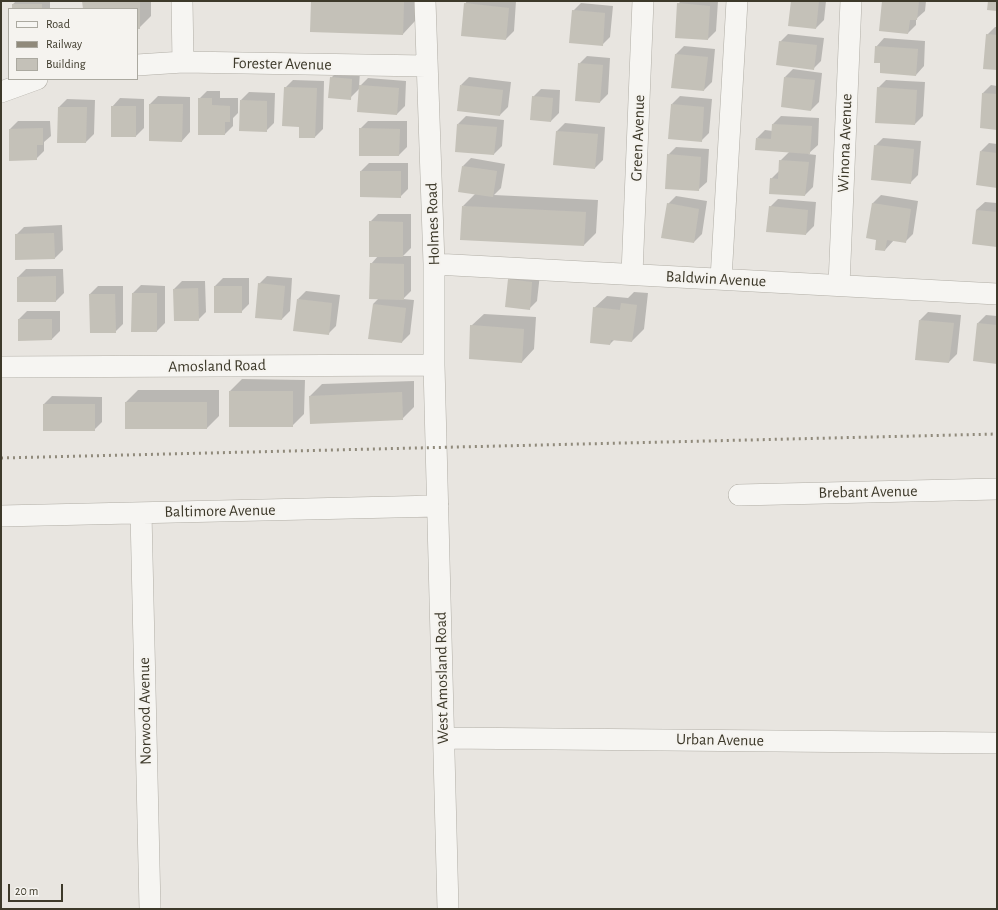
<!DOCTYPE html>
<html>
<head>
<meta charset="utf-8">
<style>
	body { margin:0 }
	#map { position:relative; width:998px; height:910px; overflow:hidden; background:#e8e5e0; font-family:"Alegreya Sans",sans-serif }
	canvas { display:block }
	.frame { position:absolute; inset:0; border:2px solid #3d392a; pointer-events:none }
	.legend { position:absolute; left:8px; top:8px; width:130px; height:72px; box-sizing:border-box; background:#f5f3ef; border:1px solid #aba9a0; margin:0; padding:5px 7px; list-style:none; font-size:12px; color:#3d392a }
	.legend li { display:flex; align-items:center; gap:8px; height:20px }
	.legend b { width:20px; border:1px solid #aba9a0 }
	.scale { position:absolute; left:8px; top:884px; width:55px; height:18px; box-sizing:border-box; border:2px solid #3d392a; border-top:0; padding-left:5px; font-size:12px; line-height:14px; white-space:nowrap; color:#3d392a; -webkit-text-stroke:3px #f5f3ef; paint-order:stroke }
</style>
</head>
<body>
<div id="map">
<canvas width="998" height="910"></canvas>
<div class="frame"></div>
<ul class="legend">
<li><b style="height:5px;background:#f6f5f2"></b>Road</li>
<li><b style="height:5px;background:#908a7b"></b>Railway</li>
<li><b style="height:11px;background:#c4c1b8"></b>Building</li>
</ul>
<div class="scale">20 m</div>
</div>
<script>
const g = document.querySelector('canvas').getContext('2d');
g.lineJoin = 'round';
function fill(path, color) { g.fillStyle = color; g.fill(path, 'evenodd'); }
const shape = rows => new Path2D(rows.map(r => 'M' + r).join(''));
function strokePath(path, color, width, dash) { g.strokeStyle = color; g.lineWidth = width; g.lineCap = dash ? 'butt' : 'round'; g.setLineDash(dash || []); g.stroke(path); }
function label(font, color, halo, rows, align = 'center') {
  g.font = font + ' "Alegreya Sans",sans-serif'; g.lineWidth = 4; g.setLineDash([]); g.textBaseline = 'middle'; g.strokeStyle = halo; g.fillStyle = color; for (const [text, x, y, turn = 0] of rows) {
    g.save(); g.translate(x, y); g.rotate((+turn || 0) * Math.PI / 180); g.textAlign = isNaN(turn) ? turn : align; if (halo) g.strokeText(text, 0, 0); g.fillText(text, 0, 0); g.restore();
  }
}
const shadow = shape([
	[16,1,50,1,50,9,13,9,13,4],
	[83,1,151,1,151,16,139,28,137,28,137,9,83,9],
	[312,1,416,1,415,21,403,34],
	[467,1,516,1,514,31,506,39,465,4],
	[681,1,718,1,716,31,708,39,678,4],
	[792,1,826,1,824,20,816,28],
	[883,1,926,1,925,11,916,19,916,25,908,33],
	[581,3,613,6,610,37,602,45,573,11],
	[995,27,997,27,997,69,987,35],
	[788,34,824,38,821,61,813,69,780,42],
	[884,38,925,41,924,66,916,75,881,63,876,47],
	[684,46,715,49,712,82,704,90,673,87,676,54],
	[587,56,610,58,608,94,600,102,579,64],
	[793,69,822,73,819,102,811,110,785,77],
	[339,70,360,71,359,87,368,78,406,81,405,106,397,114,359,89,350,98,331,78],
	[469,77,511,82,508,107,500,115,461,85],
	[293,80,324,81,323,129,315,137,300,126,285,88],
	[886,80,925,82,923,116,915,124,878,88],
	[991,85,997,86,997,129,983,93],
	[541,89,560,90,559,113,551,121,533,97],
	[207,91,220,91,220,98,238,98,238,113,233,118,233,126,225,134,199,99],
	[249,92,275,93,274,123,266,131,241,100],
	[158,96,190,97,190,132,182,141,150,104],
	[680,96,712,99,709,133,701,141,672,104],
	[120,98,144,99,144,128,136,136,112,107],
	[67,99,95,100,94,134,86,142,59,107],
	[466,116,504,120,502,146,494,154,458,124],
	[781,116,819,118,818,145,808,154,816,155,813,187,805,195,771,179,780,170,780,161,790,151,757,138,765,130,773,131,773,124],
	[18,121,50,121,51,136,44,142,44,151,36,159,10,129],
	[368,121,407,121,407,147,399,155,360,129],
	[565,123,605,127,603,160,595,168,554,164,557,131],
	[883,138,921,141,918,175,910,183,875,146],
	[989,143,997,144,997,187,981,151],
	[676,147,709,149,707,182,698,190,668,155],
	[471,158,505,164,501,188,494,195,598,200,596,233,584,245,463,206,475,194,463,166],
	[369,163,408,163,408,189,400,197,361,171],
	[881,195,918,201,913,234,905,242,894,240,885,250,878,239,873,203],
	[676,196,707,201,702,234,694,242,668,204],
	[778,199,816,202,814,226,806,234,770,207],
	[985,202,997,203,997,246,976,210],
	[378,214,411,214,411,248,403,256,411,256,411,291,403,299,414,300,410,334,402,342,373,304,379,298,371,264,378,256,370,222],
	[62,225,63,250,55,258,16,235,24,227],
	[26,269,63,269,64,293,56,301,18,301,18,277],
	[517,272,540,274,537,301,529,309,509,280],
	[267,276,292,278,290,311,282,319,256,317,259,284],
	[223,278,249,278,249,304,241,312,215,312,215,286],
	[182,281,205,281,206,312,198,320,174,289],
	[141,285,165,286,165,323,157,331,133,293],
	[98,286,123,286,123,324,115,332,90,294],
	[306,291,340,295,336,326,328,334,298,299],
	[634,292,648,293,644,329,632,341,614,340,610,344,594,308,607,296,628,298],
	[27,311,60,311,60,331,52,339,19,319],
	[928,312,961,315,957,354,949,362,916,359,920,320],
	[484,314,536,317,534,349,522,362,471,326],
	[986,315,997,316,997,363,978,323],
	[242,379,305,380,304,414,292,426,230,391],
	[414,381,414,407,402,419,310,396,322,384],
	[138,390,219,390,219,416,207,428,126,402],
	[52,396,102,397,102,422,94,430,44,404]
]);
const building = shape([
	[82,1,140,1,140,29,137,29,137,9,83,9],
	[311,1,404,1,403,35,310,32],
	[791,1,819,1,816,29,788,26],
	[882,1,919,1,917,20,910,20,908,34,879,31],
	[988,1,997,1,997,11,987,10],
	[464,3,509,8,506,40,461,36],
	[677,3,710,6,708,40,675,38],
	[12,4,42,4,42,9,12,9],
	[572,10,605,13,603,46,569,43],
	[986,34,997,35,997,70,983,69],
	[779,41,817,45,814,70,776,65],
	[875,46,918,49,916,76,880,73,880,63,874,63],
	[675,54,708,57,704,91,671,88],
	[578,63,603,65,600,103,575,101],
	[330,77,352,79,351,100,328,98],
	[784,77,815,80,811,111,781,107],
	[359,85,399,88,397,115,357,112],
	[460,85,503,90,500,116,457,111],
	[284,87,317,88,315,138,299,138,299,127,282,126],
	[877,87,917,90,915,125,875,123],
	[982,93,997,94,997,130,980,128],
	[532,96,553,98,551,122,530,120],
	[198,98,212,98,212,105,230,106,230,122,225,122,225,135,198,135],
	[240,100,267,101,267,132,239,131],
	[149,104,183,104,182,142,149,141],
	[671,104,704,107,702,142,668,139],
	[111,106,136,106,136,137,111,137],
	[58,107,87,107,86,143,57,143],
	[457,124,497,127,494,155,455,152],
	[772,124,812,126,810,154,755,150,756,138,771,139],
	[43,128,43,145,37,145,37,160,9,161,9,129],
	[359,128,400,129,399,156,359,156],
	[556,131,598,134,595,169,553,165],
	[874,145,914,149,911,184,871,180],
	[980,151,997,153,997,188,976,185],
	[667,154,701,157,699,191,665,189],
	[779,160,809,162,805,196,769,194,770,178,778,179],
	[462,166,497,171,493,197,458,192],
	[360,171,401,171,401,198,360,197],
	[667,203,699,209,694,243,661,238],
	[872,203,911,209,906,243,887,240,885,251,875,250,876,240,866,238],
	[462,206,586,212,584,246,460,240],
	[769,206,808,210,806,235,766,232],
	[976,210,997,212,997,247,972,244],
	[369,221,403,222,403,257,369,257],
	[54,233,55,259,15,260,15,234],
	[370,263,404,264,404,300,369,299],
	[56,276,56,302,17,302,17,277],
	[508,279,532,282,530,310,505,307],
	[258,283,285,286,282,320,255,318],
	[214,286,242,286,242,313,214,313],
	[198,288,199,321,174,321,173,289],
	[132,293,157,293,157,332,131,332],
	[89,294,115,294,116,333,90,333],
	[297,299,332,303,329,335,293,331],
	[621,303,637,305,632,342,611,340,610,345,590,343,593,307,620,310],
	[373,304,406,308,402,343,368,339],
	[18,319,52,319,52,340,18,341],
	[919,320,954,323,949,363,915,360],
	[977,323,997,325,997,364,973,361],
	[470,325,524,329,522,363,469,359],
	[229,391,293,391,293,427,229,427],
	[402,392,403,420,310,424,309,396],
	[125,402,207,402,207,429,125,429],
	[43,404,95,404,95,431,43,431]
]);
const minor = shape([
	[182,1,183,62],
	[425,1,434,264,434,365,448,909],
	[137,65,183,62,426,66],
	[1,92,37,79],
	[434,264,997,294],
	[632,274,643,1],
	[721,279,737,1],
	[839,285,851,1],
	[1,367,434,365],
	[739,495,997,489],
	[141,513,150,909],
	[1,516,438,506],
	[444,738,997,743]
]);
const rail = shape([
	[1,458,997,434]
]);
const streetNames = [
	["Forester Avenue",282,64,1],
	["Green Avenue",638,138,-88],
	["Winona Avenue",845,143,-88],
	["Holmes Road",433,224,-92],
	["Baldwin Avenue",716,279,3],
	["Amosland Road",217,366,-1],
	["Brebant Avenue",868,492,-1],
	["Baltimore Avenue",220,511,-1],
	["West Amosland Road",442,678,-91],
	["Norwood Avenue",145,711,-91],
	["Urban Avenue",720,740,1]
];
fill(shadow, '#0003');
fill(building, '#c4c1b8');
strokePath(minor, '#b1aea6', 22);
strokePath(minor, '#f6f5f2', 21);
strokePath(rail, '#908a7b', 3, [2, 4]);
label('16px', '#3d392a', '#f5f3ef', streetNames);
</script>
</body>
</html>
